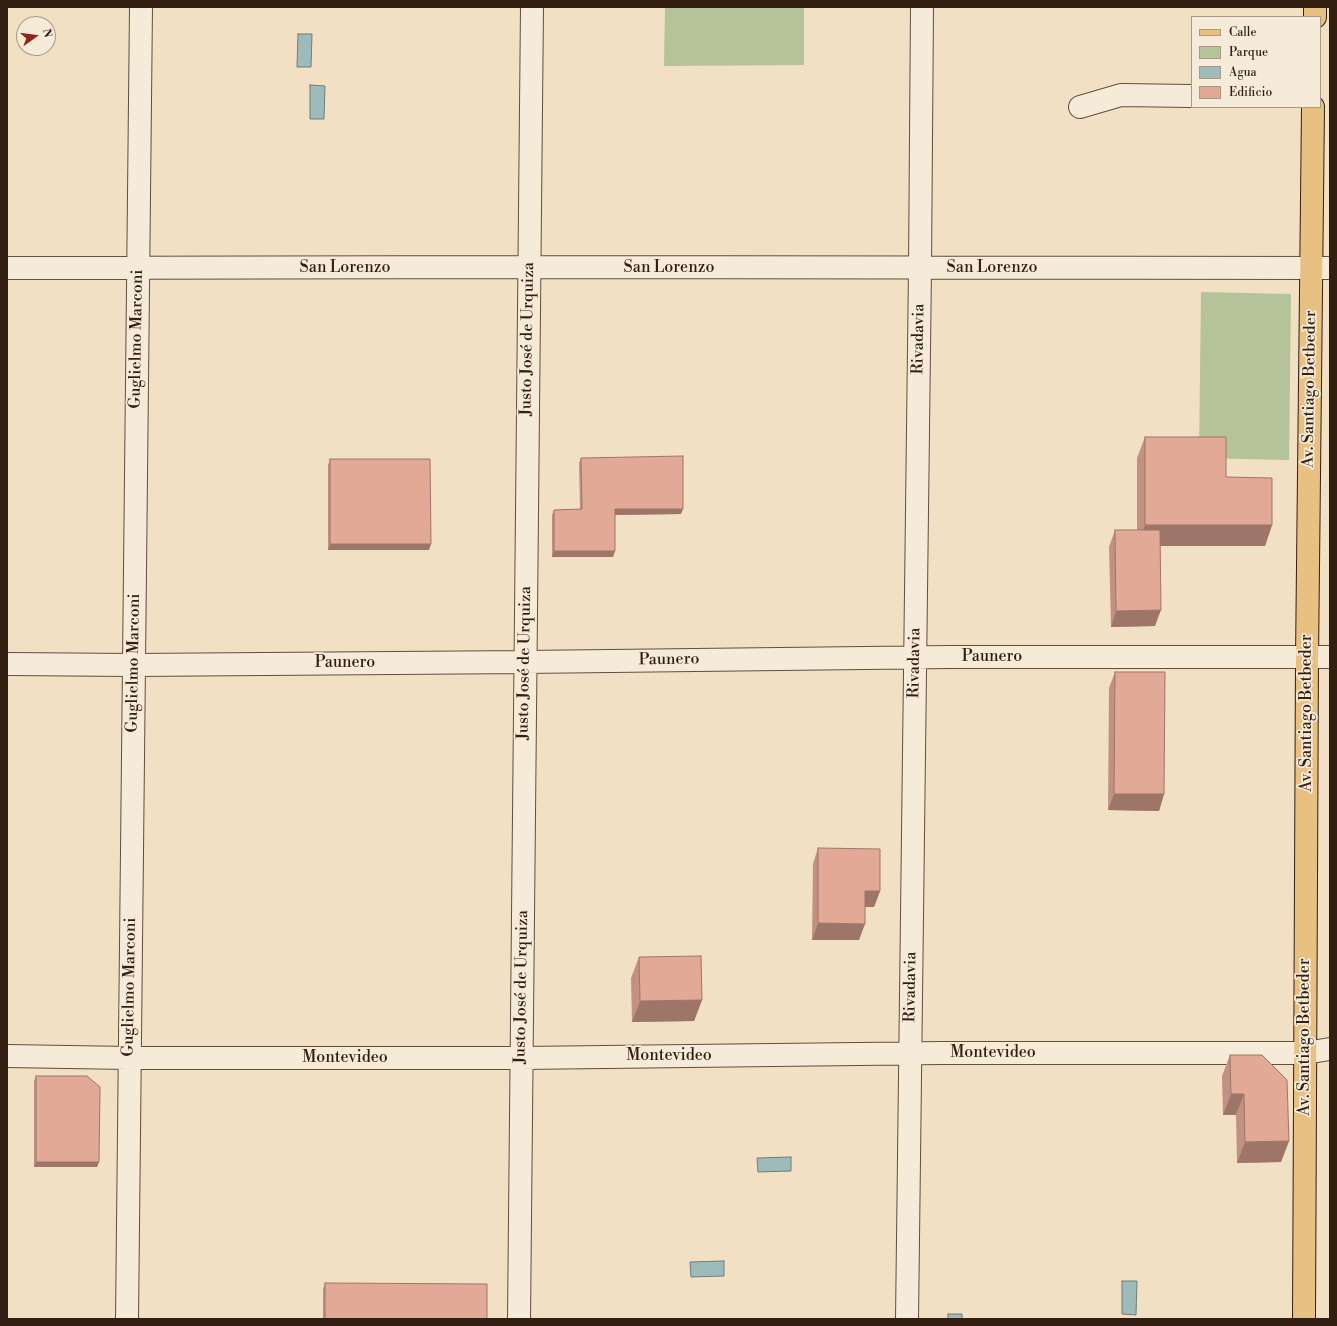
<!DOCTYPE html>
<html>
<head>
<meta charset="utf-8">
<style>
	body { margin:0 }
	#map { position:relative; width:1337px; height:1326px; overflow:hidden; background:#f1e0c3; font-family:"Libre Bodoni",serif }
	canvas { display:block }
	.frame { position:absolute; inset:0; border:8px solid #331e12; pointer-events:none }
	.legend { position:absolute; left:1191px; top:16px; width:130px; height:92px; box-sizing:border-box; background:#f6ebd8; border:1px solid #a89989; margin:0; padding:5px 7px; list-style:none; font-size:12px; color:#331e12 }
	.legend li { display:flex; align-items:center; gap:8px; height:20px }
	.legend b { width:20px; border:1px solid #a89989 }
	.north { position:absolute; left:16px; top:16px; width:40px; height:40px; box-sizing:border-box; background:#f6ebd8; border:1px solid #a89989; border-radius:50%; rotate:76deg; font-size:11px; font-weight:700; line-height:16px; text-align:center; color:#331e12 }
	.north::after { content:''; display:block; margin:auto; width:14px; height:18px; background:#8f2418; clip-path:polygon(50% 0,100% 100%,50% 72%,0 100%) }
</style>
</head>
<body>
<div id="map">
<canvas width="1337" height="1326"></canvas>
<div class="frame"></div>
<ul class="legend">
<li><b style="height:5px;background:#e8c082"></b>Calle</li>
<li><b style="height:11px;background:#b4c398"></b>Parque</li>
<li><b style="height:11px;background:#9cbbba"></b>Agua</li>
<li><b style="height:11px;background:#e1a996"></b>Edificio</li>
</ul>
<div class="north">N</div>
</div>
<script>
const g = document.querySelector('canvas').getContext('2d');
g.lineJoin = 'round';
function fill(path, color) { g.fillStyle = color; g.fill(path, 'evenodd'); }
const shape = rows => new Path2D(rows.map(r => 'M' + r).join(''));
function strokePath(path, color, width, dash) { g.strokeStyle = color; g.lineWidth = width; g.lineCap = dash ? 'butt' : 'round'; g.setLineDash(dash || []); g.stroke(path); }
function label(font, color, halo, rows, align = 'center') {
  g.font = font + ' "Libre Bodoni",serif'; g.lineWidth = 3.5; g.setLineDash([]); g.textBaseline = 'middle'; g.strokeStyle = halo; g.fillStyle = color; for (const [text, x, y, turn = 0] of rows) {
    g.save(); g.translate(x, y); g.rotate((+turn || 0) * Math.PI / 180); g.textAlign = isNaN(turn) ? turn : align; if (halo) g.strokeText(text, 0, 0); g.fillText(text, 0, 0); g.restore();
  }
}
const green = shape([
	[665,7,804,7,804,65,664,66],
	[1201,292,1291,294,1289,460,1199,458]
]);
const water = shape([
	[298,34,312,34,311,67,297,67,298,34],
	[310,85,325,86,324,119,310,119,310,85],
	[791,1157,791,1171,758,1172,757,1158,791,1157],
	[724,1261,724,1276,691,1277,690,1262,724,1261],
	[1122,1281,1137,1281,1136,1315,1122,1314,1122,1281],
	[948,1314,962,1314,962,1319,948,1319,948,1314]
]);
const minor = shape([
	[1080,107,1121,95,1192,96],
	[7,268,529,267,1330,268],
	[7,664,134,665,525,662,950,657,1330,657],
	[7,1056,129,1058,521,1058,942,1053,1305,1053,1330,1049],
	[127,1319,141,7],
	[519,1319,532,7],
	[907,1319,920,268,922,7]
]);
const major = shape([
	[1315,17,1315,7],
	[1304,1319,1307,658,1313,107]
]);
const wall = shape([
	[1145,437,1226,477,1272,525,1265,546,1160,546,1155,626,1111,627,1109,547,1115,530,1137,530,1137,458],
	[581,458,681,514,615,515,613,557,552,557,552,515,554,510,580,509,579,463],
	[330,459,429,550,328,550,328,465],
	[1115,672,1164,794,1159,811,1108,810,1109,688],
	[818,848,880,891,874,907,865,907,859,940,812,940,813,864],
	[639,957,702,1000,694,1021,632,1022,631,978],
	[1230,1055,1289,1141,1281,1162,1237,1163,1236,1115,1223,1115,1222,1076],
	[36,1076,99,1162,97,1167,34,1167,34,1081],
	[325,1283,487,1319,323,1319,323,1289]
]);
const shadedWall = shape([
	[615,509,683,509,681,514,613,515],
	[1145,525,1272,525,1265,546,1137,546],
	[330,544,431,544,429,550,328,550],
	[554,551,615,551,613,557,552,557],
	[1161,610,1155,626,1111,627,1116,611],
	[1114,794,1164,794,1159,811,1108,810],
	[865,891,880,891,874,907,859,907],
	[818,923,865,924,859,940,812,940],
	[702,1000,694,1021,632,1022,640,1001],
	[1231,1094,1244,1094,1236,1115,1223,1115],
	[1289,1141,1281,1162,1237,1163,1245,1142],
	[36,1162,99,1162,97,1167,34,1167]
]);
const building = shape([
	[1145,437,1226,437,1226,477,1272,478,1272,525,1145,525,1145,437],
	[683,456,683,509,615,509,615,551,554,551,554,510,582,509,581,458,683,456],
	[330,459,430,459,431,544,330,544,330,459],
	[1115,530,1160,530,1161,610,1116,611,1115,530],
	[1115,672,1165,672,1164,794,1114,794,1115,672],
	[818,848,880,849,880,891,865,891,865,924,818,923,818,848],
	[701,956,702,1000,640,1001,639,957,701,956],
	[1230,1055,1262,1055,1287,1080,1289,1141,1245,1142,1244,1094,1231,1094,1230,1055],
	[36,1076,87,1076,100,1087,99,1162,36,1162,36,1076],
	[325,1283,487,1284,487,1319,325,1319,325,1283]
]);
const streetNames = [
	["San Lorenzo",345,268],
	["San Lorenzo",669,268],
	["San Lorenzo",992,268],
	["Guglielmo Marconi",137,339,-89],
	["Justo José de Urquiza",528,339,-89],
	["Rivadavia",919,339,-89],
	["Av. Santiago Betbeder",1310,389,-89],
	["Paunero",992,657],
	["Paunero",669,660,-1],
	["Guglielmo Marconi",134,663,-89],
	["Paunero",345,663],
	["Justo José de Urquiza",525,663,-89],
	["Rivadavia",915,663,-89],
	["Av. Santiago Betbeder",1307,713,-90],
	["Guglielmo Marconi",130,987,-89],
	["Justo José de Urquiza",522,987,-89],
	["Rivadavia",911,987,-89],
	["Av. Santiago Betbeder",1305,1037,-90],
	["Montevideo",993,1053],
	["Montevideo",669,1056],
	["Montevideo",345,1058]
];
fill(green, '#b4c398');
fill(water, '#9cbbba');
strokePath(water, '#727c77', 1);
strokePath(minor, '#624e3e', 24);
strokePath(major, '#331e12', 24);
strokePath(minor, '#f6ebd8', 22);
strokePath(major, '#e8c082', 22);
fill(wall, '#c29181');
fill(shadedWall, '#9e7669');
fill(building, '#e1a996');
strokePath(building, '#9e7669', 1);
label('16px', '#331e12', '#f6ebd8', streetNames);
</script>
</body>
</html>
